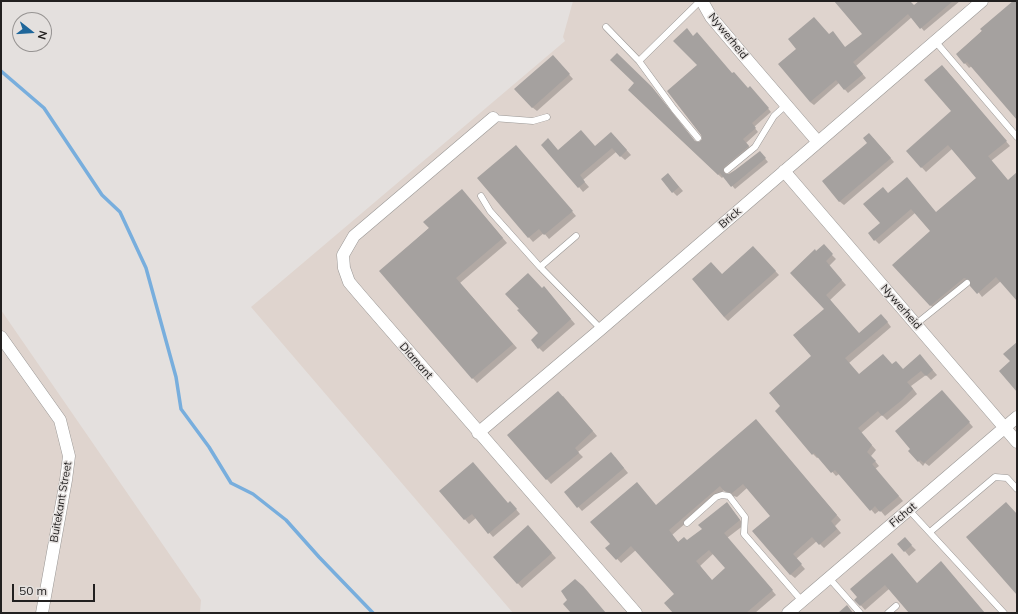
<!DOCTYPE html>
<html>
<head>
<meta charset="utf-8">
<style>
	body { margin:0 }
	#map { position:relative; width:1018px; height:614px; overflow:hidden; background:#e4e0de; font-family:Mulish,sans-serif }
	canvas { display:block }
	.frame { position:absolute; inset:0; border:2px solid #222020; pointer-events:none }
	.north { position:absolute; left:12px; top:12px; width:40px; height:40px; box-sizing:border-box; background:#e4e0de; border:1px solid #969392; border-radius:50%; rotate:107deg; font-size:11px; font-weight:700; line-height:16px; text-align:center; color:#222020 }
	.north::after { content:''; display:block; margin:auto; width:14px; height:18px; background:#1f669a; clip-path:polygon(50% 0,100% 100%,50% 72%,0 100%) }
	.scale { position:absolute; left:12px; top:584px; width:83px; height:18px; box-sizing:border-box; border:2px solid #222020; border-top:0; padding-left:5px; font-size:12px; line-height:14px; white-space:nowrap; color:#222020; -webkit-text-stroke:3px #e4e0de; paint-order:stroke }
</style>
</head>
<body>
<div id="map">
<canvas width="1018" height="614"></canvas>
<div class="frame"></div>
<div class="north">N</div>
<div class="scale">50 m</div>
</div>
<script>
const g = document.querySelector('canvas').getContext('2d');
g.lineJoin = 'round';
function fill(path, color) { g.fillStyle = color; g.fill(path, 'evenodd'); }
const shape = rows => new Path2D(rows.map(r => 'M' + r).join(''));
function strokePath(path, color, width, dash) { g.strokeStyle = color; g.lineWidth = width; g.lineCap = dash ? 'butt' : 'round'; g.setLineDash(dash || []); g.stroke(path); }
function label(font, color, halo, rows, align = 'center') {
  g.font = font + ' Mulish,sans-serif'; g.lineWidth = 3; g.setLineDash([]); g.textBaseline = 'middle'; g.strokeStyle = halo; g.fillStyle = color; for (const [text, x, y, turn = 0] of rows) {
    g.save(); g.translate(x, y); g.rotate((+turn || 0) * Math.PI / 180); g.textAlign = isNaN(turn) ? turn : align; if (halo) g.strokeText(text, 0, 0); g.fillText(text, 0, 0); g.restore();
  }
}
const built = shape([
	[573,1,1017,1,1017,613,513,613,251,307,565,41,563,37],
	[1,310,201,600,200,613,1,613]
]);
const shadow = shape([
	[835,1,909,1,914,6,920,1,960,1,924,31,912,17,856,66,866,78,848,93,839,83,814,105,810,102,829,36,846,48,863,34],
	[1014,1,1017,1,1017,118,972,66,969,68,957,54],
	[694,37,748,89,753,91,771,112,754,127,758,132,746,143,752,150,727,170,726,175,763,156,768,162,735,189,724,176,722,178,629,90,695,142,699,143,703,140,698,65],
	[557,61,573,79,537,111,532,107],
	[946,70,1010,146,991,161,1008,181,1017,174,1017,299,1001,281,982,297,971,282,968,281,935,310,894,265,931,231,915,213,879,244,875,240,889,194,936,213,977,178,952,149,926,172,907,151,953,111],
	[615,137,631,155,625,160,616,152,583,180,589,187,583,192,579,187,558,151,595,147],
	[873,138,894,162,844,205,839,201],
	[520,151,576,216,549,239,544,233,533,242,478,178],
	[668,174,683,191,677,196,673,192],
	[466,195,507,243,460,283,517,348,477,383,381,271],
	[823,246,836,259,829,266,846,285,830,300,859,334,885,319,891,327,849,363,860,376,892,365,903,370,924,360,937,375,931,380,926,375,911,386,917,394,906,404,887,420,882,415,861,433,876,450,871,456,879,466,875,469,903,501,885,516,880,510,875,514,839,474,836,476,819,457,817,458,813,454,776,411,781,406,813,356,825,309,816,252],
	[753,247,779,275,728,321,724,317,722,276],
	[542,289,548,292,575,324,543,352,539,348],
	[563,396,597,436,578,452,583,457,551,484,509,436],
	[946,396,973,427,929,466,925,463,923,466,912,454],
	[760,425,841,520,835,526,841,533,824,548,817,541,796,559,805,569,795,578,790,574,771,516,747,488,737,497,729,495,724,490,672,535,679,543,687,541,703,529,727,503,744,525,727,538,776,595,755,613,674,613,675,594,636,550,621,563,607,548],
	[714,553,726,568,712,581,700,566],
	[615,457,628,473,582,511,565,492],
	[441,492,508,504,514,507,520,514,493,537,476,518,469,524],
	[532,531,556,558,522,588,494,557],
	[909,543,916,550,909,556,899,544],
	[892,554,917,584,984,613,910,613,889,589,865,610,856,600]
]);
const stream = shape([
	[1,71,44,108,102,195,120,212,146,268,176,377,181,409,209,447,231,483,253,494,286,520,319,557,373,613]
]);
const building = shape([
	[834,1,910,1,914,5,919,1,953,1,920,29,908,14,853,62,863,74,844,90,836,80,810,102,778,64,796,49,788,39,814,17,829,34,833,31,845,47,862,34],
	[1013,1,1017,1,1017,120,967,62,964,64,956,54,982,31,980,29],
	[687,28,693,36,697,32,732,73,734,72,748,88,750,86,769,108,752,123,756,128,743,139,749,146,724,167,723,171,725,174,730,174,760,151,766,158,731,187,720,173,718,175,628,90,634,83,610,60,617,53,652,87,695,141,699,142,702,139,701,135,667,91,697,65,673,41],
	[553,55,570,74,532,108,514,89],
	[942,65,1007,141,988,156,1008,180,1017,172,1017,301,996,277,977,294,970,286,970,280,964,278,930,306,892,265,930,231,911,209,874,241,868,233,880,223,863,204,883,187,888,193,907,177,936,212,976,178,948,145,921,168,906,151,951,111,924,80],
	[581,130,595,146,611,132,627,150,620,157,612,148,580,175,585,182,578,188,541,145,548,138,558,150],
	[869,133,891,158,839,202,822,181,867,143,863,138],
	[516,145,573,211,544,235,539,229,528,238,477,178],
	[668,173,679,187,672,193,661,179],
	[462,189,503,238,456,278,513,344,472,379,379,271,429,228,423,222],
	[824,244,833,254,826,261,842,280,826,295,859,333,881,314,888,322,845,358,859,374,883,354,892,364,896,361,903,369,920,354,933,370,926,376,921,371,907,382,913,389,902,400,882,416,878,411,858,428,872,445,867,452,876,461,872,464,899,496,880,512,875,506,870,511,835,470,831,473,814,453,812,455,775,411,780,406,769,393,811,356,793,335,824,309,790,273,815,249,816,251],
	[753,246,776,271,724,317,692,279,711,262,722,274],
	[528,273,542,288,544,286,571,319,538,349,531,340,538,333,517,310,519,309,505,294],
	[1017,342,1017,392,999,371,1010,361,1003,354],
	[942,390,970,422,924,463,920,460,918,462,908,451,910,449,895,431],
	[558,391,593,431,575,448,579,453,546,480,507,435],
	[756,419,837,515,831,521,837,529,819,545,812,537,793,554,802,564,790,575,752,531,770,516,743,484,732,493,724,491,720,486,669,530,678,542,684,537,687,540,702,529,698,525,727,502,740,520,724,533,773,590,746,613,673,613,664,603,674,594,631,546,616,560,605,548,610,544,590,522,637,482,656,505],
	[709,550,725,568,712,580,696,561],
	[611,452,624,468,577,508,564,492],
	[473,462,508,503,510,501,517,509,488,534,472,514,464,520,439,491],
	[1006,502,1017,514,1017,595,966,537],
	[528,525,552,553,517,584,493,557],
	[905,537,912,545,904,552,897,544],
	[892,553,917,583,941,561,985,613,909,613,885,585,860,606,854,600,857,597,850,589],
	[575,579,583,586,606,613,571,613,563,604,567,600,561,591],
	[847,605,853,613,838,613]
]);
const service = shape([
	[606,27,639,61,674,109,698,138],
	[935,41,1017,137],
	[639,61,700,1],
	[493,118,533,121,547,117],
	[727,170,755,147,774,116,786,105],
	[481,196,490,211,540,267,601,329],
	[540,267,576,236],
	[916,324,967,283],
	[909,510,1004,613],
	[687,523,716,497,722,495,729,496,745,517,744,534,802,601],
	[930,532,995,477,1007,478,1017,489],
	[829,578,860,613],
	[888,613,896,606]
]);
const minor = shape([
	[702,1,711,17,750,63,818,142],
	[493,118,354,236,343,255,344,268,349,282,360,295,636,613],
	[784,171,1017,442],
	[1,337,60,420,69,456,66,480,42,613],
	[478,433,601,329,982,1],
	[788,613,1017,417]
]);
const streetNames = [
	["Nywerheid",728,36,51],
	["Brick",730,218,-41],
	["Nywerheid",901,307,49],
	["Diamant",416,361,49],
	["Buitekant Street",61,502,-80],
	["Fichat",903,515,-40]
];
fill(built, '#dfd4ce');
fill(shadow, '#0003');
strokePath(stream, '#78aedd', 3.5);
fill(building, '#a5a19f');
strokePath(service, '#9a9795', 7);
strokePath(minor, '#9a9795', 13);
strokePath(service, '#fff', 6);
strokePath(minor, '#fff', 12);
label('11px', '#222020', '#e4e0de', streetNames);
</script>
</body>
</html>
